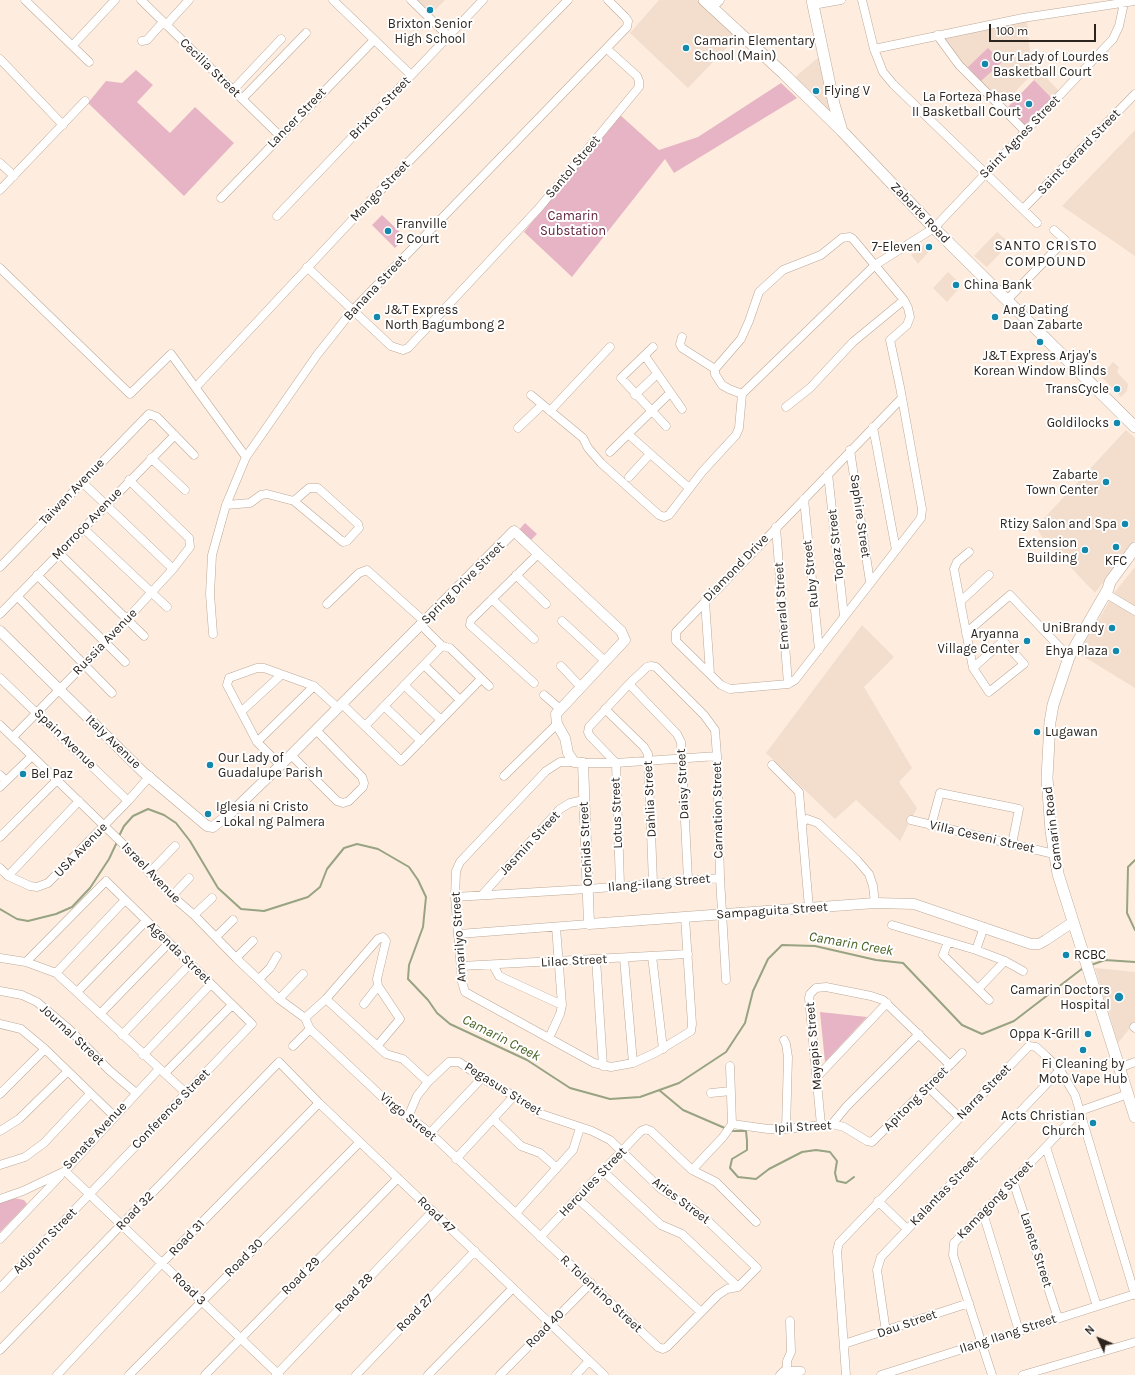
<!DOCTYPE html>
<html>
<head>
<meta charset="utf-8">
<style>
	body { margin:0 }
	#map { position:relative; width:1135px; height:1375px; overflow:hidden; background:#feeddf; font-family:Karla,sans-serif }
	canvas { display:block }
	.north { position:absolute; left:1079px; top:1319px; width:40px; height:40px; -webkit-text-stroke:3px #fff; paint-order:stroke; rotate:314deg; font-size:11px; font-weight:700; line-height:16px; text-align:center; color:#2c241e }
	.north::after { content:''; display:block; margin:auto; width:14px; height:18px; background:#2c241e; clip-path:polygon(50% 0,100% 100%,50% 72%,0 100%) }
	.scale { position:absolute; left:989px; top:24px; width:107px; height:18px; box-sizing:border-box; border:2px solid #2c241e; border-top:0; padding-left:5px; font-size:12px; line-height:14px; white-space:nowrap; color:#2c241e; -webkit-text-stroke:3px #fff; paint-order:stroke }
</style>
</head>
<body>
<div id="map">
<canvas width="1135" height="1375"></canvas>
<div class="north">N</div>
<div class="scale">100 m</div>
</div>
<script>
const g = document.querySelector('canvas').getContext('2d');
g.lineJoin = 'round';
function fill(path, color) { g.fillStyle = color; g.fill(path, 'evenodd'); }
const shape = rows => new Path2D(rows.map(r => 'M' + r).join(''));
function strokePath(path, color, width, dash) { g.strokeStyle = color; g.lineWidth = width; g.lineCap = dash ? 'butt' : 'round'; g.setLineDash(dash || []); g.stroke(path); }
function label(font, color, halo, rows, align = 'center') {
  g.font = font + ' Karla,sans-serif'; g.lineWidth = 4; g.setLineDash([]); g.textBaseline = 'middle'; g.strokeStyle = halo; g.fillStyle = color; for (const [text, x, y, turn = 0] of rows) {
    g.save(); g.translate(x, y); g.rotate((+turn || 0) * Math.PI / 180); g.textAlign = isNaN(turn) ? turn : align; if (halo) g.strokeText(text, 0, 0); g.fillText(text, 0, 0); g.restore();
  }
}
const built = shape([
	[414,0,445,0,430,15],
	[659,0,697,0,737,37,688,88,630,33],
	[1027,20,1031,62,1060,92,1053,98,1030,76,1002,106,959,63,940,37],
	[819,57,831,116,794,78],
	[1135,130,1135,256,1062,206],
	[997,232,1010,243,987,267,974,256],
	[925,244,932,248,918,264,911,255],
	[948,272,962,285,947,302,933,288],
	[1113,362,1119,367,1117,372,1128,384,1127,391,1121,397,1101,376],
	[1126,430,1135,438,1135,540,1095,593,1042,537,1036,527],
	[1135,567,1135,606,1114,593],
	[1111,599,1135,614,1135,688,1078,653],
	[862,625,894,657,864,687,912,768,899,782,917,808,900,841,856,800,835,819,766,753],
	[1095,968,1135,972,1135,1022,1118,1043]
]);
const green = shape([
	[988,48,1002,62,981,81,968,67],
	[136,70,153,85,137,102,170,133,195,107,234,143,184,196,88,103,106,81,122,83],
	[1034,80,1052,98,1023,127,1006,109],
	[781,83,797,98,674,173,665,159,572,277,524,232,619,114,659,150,698,137],
	[382,215,405,237,395,248,372,225],
	[525,523,537,534,529,542,518,531],
	[820,1012,867,1017,825,1062],
	[14,1198,24,1200,27,1204,0,1232,0,1202]
]);
const stream = shape([
	[119,836,124,826,133,816,148,809,164,815,176,823,190,841,218,888,241,909,264,911,308,897,320,887,327,869,344,848,357,844,378,849,409,867,418,880,426,897,423,927,409,965,408,979,428,1000,437,1013,450,1024,527,1060,570,1088,610,1099,640,1097,679,1083,726,1052,745,1023,753,991,768,959,782,945,815,946,876,960,903,963,962,1025,982,1034,1014,1021,1083,968],
	[1135,860,1128,867,1127,913,1135,930],
	[0,909,17,919,28,921,56,914,72,907,90,888,109,859,117,842],
	[1091,965,1105,960,1135,962],
	[659,1090,683,1110,727,1129],
	[731,1131,746,1131,747,1141,747,1150,732,1159,730,1168,738,1177,756,1179,769,1169,802,1152,816,1150,830,1152,837,1161,835,1173,837,1181,846,1183,854,1177]
]);
const minor = shape([
	[25,0,89,62],
	[141,0,280,136],
	[333,0,411,75],
	[411,0,448,36],
	[862,0,874,49,883,72,893,84,1037,223],
	[813,5,841,0],
	[166,25,189,0],
	[937,35,959,65,1025,131],
	[142,41,147,40,163,22],
	[73,45,115,0],
	[874,49,1023,18,1135,1],
	[0,59,63,125],
	[233,90,281,39],
	[242,99,306,33],
	[0,163,14,176],
	[0,190,85,101],
	[221,198,374,40],
	[1023,209,1135,94],
	[277,216,483,0],
	[307,267,391,346,403,350,408,348,539,208,639,87,639,81,637,76,607,49],
	[0,268,130,394,171,354,246,457],
	[1007,300,1065,240,1054,230],
	[682,337,680,344,682,348,715,369],
	[653,347,621,378,666,426],
	[645,356,682,409],
	[196,387,370,201,568,0],
	[742,394,729,389,722,385,715,374,715,369,741,339,749,321,759,292,783,270,821,255,842,238,850,237,853,239,904,300,908,308,910,317,907,325,890,340,900,387,902,398,922,509,921,518,795,680,788,684,730,689,721,685,679,644,676,641,676,632,902,398],
	[531,395,583,438,588,448,601,463,659,515,664,517,669,515,702,472,736,435,739,428,742,394,875,265,934,228,1113,39,1119,26,1124,3],
	[635,395,657,374],
	[786,407,810,388,853,342,904,300],
	[550,411,610,347],
	[873,427,896,550],
	[518,428,542,405],
	[628,434,689,488],
	[850,450,870,582],
	[610,452,670,393],
	[151,458,185,490],
	[828,474,844,616],
	[629,477,650,454],
	[82,482,173,569],
	[804,499,819,650],
	[226,505,250,503,261,495,267,494,294,501,343,542,347,541,359,528,358,524,318,488,309,488,294,501],
	[776,527,788,684],
	[83,528,167,607],
	[969,552,957,562,954,569,973,668,989,692,1024,664,1003,641,973,668],
	[59,553,144,636],
	[0,567,149,414,157,417,194,455],
	[37,575,125,662],
	[516,575,546,604],
	[1105,593,1135,611],
	[17,596,112,693],
	[492,599,534,639],
	[705,601,710,674],
	[961,601,989,575],
	[327,604,359,573,367,570,425,622],
	[0,614,175,435],
	[562,621,605,661],
	[422,626,442,646,450,648,489,686],
	[966,633,1010,595,1069,657],
	[213,634,210,594,212,555,226,505,246,457,317,355,352,311,627,27,628,21,625,17,608,0],
	[424,665,460,700],
	[561,666,580,686],
	[0,678,128,801],
	[534,683,470,625,471,620,538,554],
	[629,684,677,734,681,742,688,880],
	[404,685,441,720],
	[544,695,560,709],
	[342,704,401,761,481,679],
	[384,706,421,741],
	[605,709,644,747,648,754,653,883],
	[242,711,281,675],
	[0,725,123,844,172,896,194,915,236,958,279,999,305,1018,310,1029,396,1110,416,1122,430,1133,658,1347,663,1349,667,1347,718,1295,727,1289,738,1287,757,1268,708,1221,693,1209,661,1189,610,1140,592,1131,541,1114,514,1096,482,1078,459,1062,449,1062,428,1082,417,1096,408,1117],
	[365,726,442,646],
	[13,737,105,643,173,569,190,547,189,538,129,480],
	[257,742,314,686],
	[291,755,337,801,343,803,349,801,363,787,364,783,362,777,316,730],
	[574,762,560,762,546,771,460,862,456,871,455,897,462,982,465,992,594,1063,611,1067,633,1063,655,1053,691,1031,692,1024,685,917],
	[583,763,616,763,717,756],
	[280,765,257,742,227,685,229,678,257,668,264,668,314,686,338,708],
	[772,765,799,792,809,908],
	[0,775,6,781],
	[504,776,557,724],
	[0,787,32,756],
	[911,820,1054,854],
	[802,823,807,819,818,823,857,860,869,874,873,886,875,903],
	[931,826,940,793,1019,809,1012,844],
	[0,837,57,780],
	[0,868,8,876,30,886,37,887,48,883,128,801,150,776],
	[149,873,175,846],
	[8,876,79,801],
	[620,885,616,763,590,736,588,732,589,727,629,684,647,667,651,666,656,667,704,715,715,730,717,756,720,878,726,980],
	[482,895,560,809,570,803,584,800],
	[172,896,189,878],
	[455,897,588,889,720,878],
	[194,915,212,898],
	[892,925,976,950,1005,961,1023,971],
	[459,934,589,924],
	[216,937,233,920],
	[948,942,943,955,989,1000],
	[976,950,984,927],
	[652,956,663,1049],
	[0,958,26,962,56,973,186,1093],
	[236,958,253,941],
	[624,958,633,1063],
	[596,959,603,1066],
	[493,965,499,976,562,1005],
	[461,966,688,954],
	[56,973,125,900],
	[259,979,270,968,277,956],
	[978,989,1005,961],
	[0,991,22,995,37,1002,69,1029,109,1070,136,1093],
	[77,992,146,921],
	[279,999,303,974],
	[326,999,386,1054,403,1059,428,1082],
	[364,1004,378,986],
	[100,1014,169,943],
	[305,1018,326,999,378,939,383,937,386,941,377,979,378,986,400,1019,378,1045],
	[0,1024,21,1029,45,1049,114,1116],
	[1134,1027,1135,1028],
	[122,1035,190,964],
	[549,1038,560,1014,562,1005,556,927],
	[784,1040,786,1044,788,1057,786,1129],
	[293,1046,310,1029],
	[143,1055,211,984],
	[1119,1068,1135,1062],
	[165,1073,232,1005],
	[817,1077,887,1003],
	[928,1087,959,1117],
	[711,1093,731,1091],
	[0,1094,45,1049],
	[493,1119,521,1146,540,1153,557,1168],
	[732,1124,768,1129,786,1129,832,1124,844,1127,867,1141,872,1142,962,1053],
	[832,1124,847,1106,919,1034],
	[821,1125,809,998,810,994,816,988,826,987,871,996,883,1000,950,1065],
	[0,1131,19,1119,67,1072],
	[430,1133,482,1078],
	[1046,1147,1097,1306],
	[456,1159,514,1096],
	[0,1165,25,1157,44,1143,90,1094],
	[692,1170,723,1137,732,1124,730,1066],
	[65,1171,279,1375],
	[603,1171,661,1225,682,1234,738,1287],
	[1013,1181,1058,1318],
	[577,1198,701,1312],
	[0,1199,23,1191,65,1171,159,1069],
	[878,1201,907,1229],
	[516,1213,573,1150,580,1128],
	[983,1213,1019,1331],
	[540,1237,641,1131,646,1129,651,1131,692,1170,716,1182,756,1222],
	[0,1239,60,1176],
	[0,1288,252,1024,106,881,26,962],
	[886,1332,877,1270,881,1257,1060,1070],
	[844,1344,969,1303],
	[0,1350,279,1062,319,1103,604,1375],
	[787,1370,787,1361,791,1352,790,1321],
	[57,1375,162,1263,319,1103],
	[129,1375,360,1142],
	[205,1375,398,1178],
	[276,1375,433,1211],
	[356,1375,475,1251],
	[428,1375,513,1288],
	[500,1375,591,1283],
	[576,1375,589,1361],
	[780,1375,784,1371,801,1371],
	[846,1375,837,1251,839,1243,1029,1046,1036,1047,1046,1056,1060,1070,1075,1095,1135,1295],
	[881,1375,1135,1294],
	[992,1375,953,1255,954,1243,1080,1111,1128,1094],
	[1023,1375,1135,1342]
]);
const tertiary = shape([
	[711,7,719,0],
	[0,631,143,772,207,826,213,827,233,811,291,755,514,531,621,631,625,640,556,714,557,724,565,738,568,753,574,762,583,763,589,924,875,903,914,904,1031,944,1039,944,1046,940,1073,922]
]);
const secondary = shape([
	[704,0,783,73,842,131,934,228,1135,427],
	[812,0,834,104,842,131],
	[1135,548,1110,582,1108,589,1069,657,1053,705,1050,722,1047,778,1051,831,1058,874,1135,1117]
]);
const markers = [
	[430,10,4,"#1188ac"],
	[686,48,4,"#1188ac"],
	[985,64,4,"#1188ac"],
	[816,91,4,"#1188ac"],
	[1029,104,4,"#1188ac"],
	[388,231,4,"#1188ac"],
	[929,247,4,"#1188ac"],
	[956,285,4,"#1188ac"],
	[377,317,4,"#1188ac"],
	[995,317,4,"#1188ac"],
	[1040,342,4,"#1188ac"],
	[1117,389,4,"#1188ac"],
	[1117,423,4,"#1188ac"],
	[1106,482,4,"#1188ac"],
	[1125,524,4,"#1188ac"],
	[1116,547,4,"#1188ac"],
	[1085,550,4,"#1188ac"],
	[1112,628,4,"#1188ac"],
	[1027,641,4,"#1188ac"],
	[1116,651,4,"#1188ac"],
	[1037,732,4,"#1188ac"],
	[210,765,4,"#1188ac"],
	[23,774,4,"#1188ac"],
	[208,814,4,"#1188ac"],
	[1066,955,4,"#1188ac"],
	[1119,997,5,"#1188ac"],
	[1088,1034,4,"#1188ac"],
	[1083,1050,4,"#1188ac"],
	[1093,1123,4,"#1188ac"]
];
const poiNames = [
	["Brixton Senior",430,24,"center"],
	["High School",430,39,"center"],
	["Camarin Elementary",694,41,"left"],
	["School (Main)",694,56,"left"],
	["Our Lady of Lourdes",993,57,"left"],
	["Basketball Court",993,72,"left"],
	["Flying V",824,91,"left"],
	["La Forteza Phase",1021,97],
	["II Basketball Court",1021,112],
	["Franville",396,224,"left"],
	["2 Court",396,239,"left"],
	["7-Eleven",921,247],
	["China Bank",964,285,"left"],
	["J&T Express",385,310,"left"],
	["North Bagumbong 2",385,325,"left"],
	["Ang Dating",1003,310,"left"],
	["Daan Zabarte",1003,325,"left"],
	["J&T Express Arjay's",1040,356,"center"],
	["Korean Window Blinds",1040,371,"center"],
	["TransCycle",1109,389],
	["Goldilocks",1109,423],
	["Zabarte",1098,475],
	["Town Center",1098,490],
	["Rtizy Salon and Spa",1117,524],
	["Extension",1077,543],
	["Building",1077,558],
	["KFC",1116,561,"center"],
	["UniBrandy",1104,628],
	["Aryanna",1019,634],
	["Village Center",1019,649],
	["Ehya Plaza",1108,651],
	["Lugawan",1045,732,"left"],
	["Our Lady of",218,758,"left"],
	["Guadalupe Parish",218,773,"left"],
	["Bel Paz",31,774,"left"],
	["Iglesia ni Cristo",216,807,"left"],
	["- Lokal ng Palmera",216,822,"left"],
	["RCBC",1074,955,"left"],
	["Camarin Doctors",1110,990],
	["Hospital",1110,1005],
	["Oppa K-Grill",1080,1034],
	["Fi Cleaning by",1083,1064,"center"],
	["Moto Vape Hub",1083,1079,"center"],
	["Acts Christian",1085,1116],
	["Church",1085,1131]
];
const streetNames = [
	["Cecilia Street",210,68,44],
	["Brixton Street",380,108,-46],
	["Lancer Street",297,118,-46],
	["Saint Agnes Street",1020,137,-46],
	["Saint Gerard Street",1079,152,-46],
	["Santol Street",573,167,-50],
	["Mango Street",380,191,-46],
	["Zabarte Road",920,213,46],
	["Banana Street",375,288,-47],
	["Taiwan Avenue",72,492,-46],
	["Saphire Street",860,516,82],
	["Morroco Avenue",87,524,-46],
	["Topaz Street",836,545,-96],
	["Diamond Drive",736,568,-46],
	["Ruby Street",811,574,-96],
	["Spring Drive Street",463,583,-45],
	["Emerald Street",782,606,-94],
	["Russia Avenue",105,642,-46],
	["Spain Avenue",65,739,44],
	["Italy Avenue",113,742,44],
	["Daisy Street",683,784,-93],
	["Dahlia Street",650,799,-93],
	["Carnation Street",718,810,-91],
	["Lotus Street",617,813,-92],
	["Camarin Road",1053,828,-97],
	["Villa Ceseni Street",982,837,13],
	["Jasmin Street",530,843,-47],
	["Orchids Street",586,844,-93],
	["USA Avenue",81,850,-46],
	["Israel Avenue",151,873,46],
	["Ilang-ilang Street",659,883,-5],
	["Sampaguita Street",772,911,-4],
	["Amarilyo Street",459,937,-94],
	["Agenda Street",179,953,44],
	["Lilac Street",574,961,-3],
	["Journal Street",72,1035,43],
	["Mayapis Street",814,1046,-95],
	["Pegasus Street",503,1089,32],
	["Narra Street",984,1092,-46],
	["Apitong Street",916,1099,-45],
	["Conference Street",171,1109,-46],
	["Virgo Street",408,1117,39],
	["Ipil Street",803,1127,-3],
	["Senate Avenue",95,1136,-47],
	["Hercules Street",593,1182,-46],
	["Kalantas Street",944,1191,-46],
	["Kamagong Street",995,1200,-46],
	["Aries Street",681,1201,37],
	["Road 32",135,1211,-46],
	["Road 47",436,1215,44],
	["Road 31",187,1238,-46],
	["Adjourn Street",45,1241,-46],
	["Lanete Street",1036,1250,72],
	["Road 30",244,1258,-45],
	["Road 29",301,1276,-45],
	["Road 3",189,1289,44],
	["Road 28",354,1293,-46],
	["R. Tolentino Street",601,1294,43],
	["Road 27",415,1313,-46],
	["Dau Street",907,1324,-19],
	["Road 40",545,1329,-45],
	["Ilang Ilang Street",1008,1334,-18]
];
const parkNames = [
	["Camarin",573,216],
	["Substation",573,231]
];
const neighbourhoodNames = [
	["SANTO CRISTO",1046,246],
	["COMPOUND",1046,262]
];
const waterNames = [
	["Camarin Creek",851,944,10],
	["Camarin Creek",501,1038,27]
];
fill(built, '#f3ddcc');
fill(green, '#e6b4c4');
strokePath(stream, '#97a382', 2);
strokePath(minor, '#bca897', 9);
strokePath(tertiary, '#bca897', 11);
strokePath(secondary, '#bca897', 12);
strokePath(minor, '#fff', 8);
strokePath(tertiary, '#fff', 10);
strokePath(secondary, '#fff', 11);
for (const [x, y, r, color] of markers) { const dot = new Path2D(); dot.arc(x, y, r, 0, 2 * Math.PI); g.fillStyle = color; g.fill(dot); strokePath(dot, '#fff', 1.5); }
label('13px', '#2c241e', '#fff', poiNames, 'right');
label('13px', '#2c241e', '#fff', streetNames);
label('13px', '#60223b', '#fff', parkNames);
g.letterSpacing = '1px';
label('14px', '#2c241e', '#fff', neighbourhoodNames);
g.letterSpacing = '0px';
label('italic 14px', '#465f20', '#fff', waterNames);
</script>
</body>
</html>
